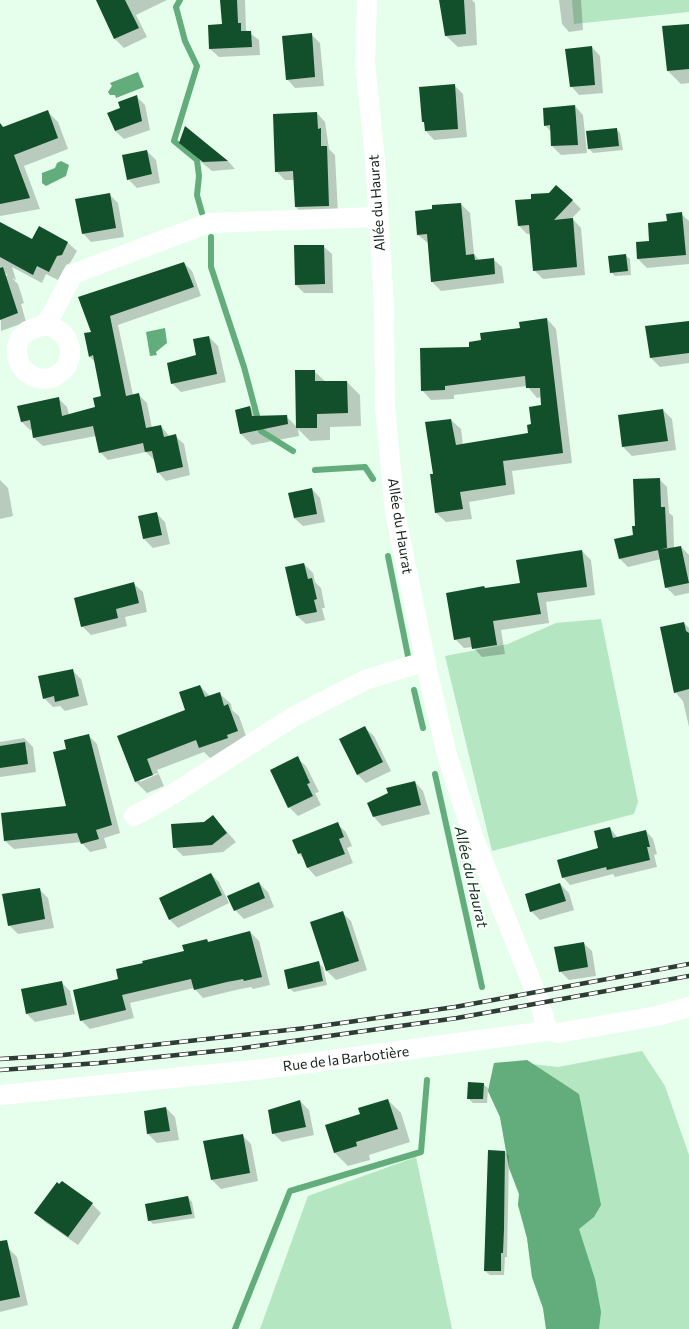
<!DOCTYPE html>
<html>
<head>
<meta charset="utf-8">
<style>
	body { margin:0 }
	canvas { display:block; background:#e6feec }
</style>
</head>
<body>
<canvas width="689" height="1329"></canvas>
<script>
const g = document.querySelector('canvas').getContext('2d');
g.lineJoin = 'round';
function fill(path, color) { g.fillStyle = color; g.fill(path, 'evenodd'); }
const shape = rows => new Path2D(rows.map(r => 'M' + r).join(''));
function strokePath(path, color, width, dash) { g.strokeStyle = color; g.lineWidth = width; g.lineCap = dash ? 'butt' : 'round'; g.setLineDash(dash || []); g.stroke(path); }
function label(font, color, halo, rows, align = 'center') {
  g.font = font + ' Commissioner,sans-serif'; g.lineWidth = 4; g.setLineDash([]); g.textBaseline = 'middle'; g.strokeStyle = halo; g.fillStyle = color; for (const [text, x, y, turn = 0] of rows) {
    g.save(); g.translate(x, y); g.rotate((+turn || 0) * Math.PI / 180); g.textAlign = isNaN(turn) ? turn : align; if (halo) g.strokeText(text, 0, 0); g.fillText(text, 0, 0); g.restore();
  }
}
const green = shape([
	[572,0,689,0,689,12,574,24],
	[601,619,638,802,634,814,492,851,445,656,508,644,556,623],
	[642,1051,665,1086,689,1155,689,1329,546,1329,543,1308,532,1277,527,1238,518,1205,519,1194,509,1168,500,1117,488,1091,494,1063,514,1062,558,1067],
	[416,1157,452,1329,260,1329,308,1196]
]);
const water = shape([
	[138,72,144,87,116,98,115,95,110,95,108,92,112,86,110,83],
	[61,161,69,165,66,176,46,186,42,183,42,173,55,168,57,163],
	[165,328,167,343,156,352,157,355,150,356,146,332],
	[527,1060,579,1094,601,1205,594,1217,579,1229,595,1279,601,1312,599,1329,546,1329,543,1308,532,1277,527,1238,518,1205,519,1194,509,1168,500,1117,488,1091,494,1063]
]);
const shadow = shape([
	[97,0,167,0,136,15,147,37,124,48,115,39],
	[221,0,245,0,246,30,259,40,260,55,219,57,210,49,223,25],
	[440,0,472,0,475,3,477,45,458,47,446,36],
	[559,0,581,0,583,30,569,32,562,24],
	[689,25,689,83,681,84,668,71],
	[311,34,320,43,324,86,295,88,287,79],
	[592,47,600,56,603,93,579,95,571,86],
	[454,85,463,94,467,137,434,140,426,131,425,124,423,121],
	[136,96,145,105,150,130,124,139,115,131,121,109],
	[575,106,583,115,587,153,561,155,552,146,551,132,545,125],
	[47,111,58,122,68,149,24,166,40,209,0,216,0,129],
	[317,113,325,122,329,149,335,155,338,214,304,216,296,207,294,180,285,180,276,171],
	[185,128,228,161,235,169,212,171,189,152,180,143],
	[616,129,620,133,623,150,593,153,589,149,587,132],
	[147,151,156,160,160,183,137,188,128,179],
	[109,194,118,203,124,237,91,242,83,233],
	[572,200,581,209,572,218,581,228,585,275,543,279,534,270,531,234,527,234,519,226,517,201],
	[461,204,470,213,474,254,479,260,493,259,502,267,504,283,441,291,432,282,428,243,418,235],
	[681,214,689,221,689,264,647,268,638,259,650,241],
	[0,223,33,240,40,228,68,243,77,251,70,263,66,265,58,280,46,274,42,283,12,267,16,280,12,278,18,284,24,303,21,304,26,322,1,331,0,278,8,275,0,271],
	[323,246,332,254,333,293,304,293,296,285],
	[625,255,630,259,631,275,615,276,611,272],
	[184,263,192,271,201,296,118,325,133,395,138,394,147,403,152,428,161,426,170,437,175,436,184,444,190,475,166,481,158,472,154,460,146,452,108,460,100,452,96,436,43,446,34,438,33,429,30,430,21,421,58,398,67,407,69,415,96,408,102,397,95,362,89,356,92,333,80,297],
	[547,319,556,329,572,463,512,471,515,494,469,502,472,519,446,522,436,513,435,475,427,423,451,420,461,429,463,445,529,434,542,406,542,397,537,398,527,386,454,395,454,399,431,400,422,390,471,348,482,341,521,329],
	[689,322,689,363,660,367,651,358,646,327],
	[209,337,218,346,226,382,181,392,172,383,197,356],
	[314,371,326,382,347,382,360,395,361,426,330,427,330,440,310,441,298,429,299,436,252,445,240,433,250,407,259,417,286,416,297,427],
	[663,410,672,419,676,450,632,456,623,447],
	[659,479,667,487,669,513,673,516,674,548,681,547,689,555,689,593,675,596,666,587,661,559,628,567,620,559,634,536,636,527],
	[0,480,8,488,13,516,0,519],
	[312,489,320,498,325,522,303,526,294,518],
	[156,513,165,522,170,544,153,548,144,539,139,517],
	[582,551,591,560,595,595,546,602,549,623,501,630,505,654,482,657,473,647,464,648,455,639,521,584],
	[304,564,313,573,315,582,321,588,325,608,322,608,325,620,306,624,297,616],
	[134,584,143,592,147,612,125,617,127,626,91,635,82,626],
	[684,623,689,628,689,727,683,701,675,692],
	[72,670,81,679,88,705,65,711,60,706,53,707,44,698],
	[200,686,210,696,219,693,231,704,232,710,239,716,248,742,211,759,204,752,157,770,164,786,147,793,136,782,118,737,186,710],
	[158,773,158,774,140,782,140,779],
	[365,728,374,736,391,771,366,783,357,774],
	[88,735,97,744,120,833,104,838,107,848,90,852,81,842,14,849,5,841,68,806,67,750],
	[24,738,33,747,36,772,0,777,0,742],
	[297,758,306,766,319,792,315,793,321,805,298,816,289,807],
	[415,782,423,791,430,814,382,826,374,817],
	[213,816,236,842,223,852,183,856,174,847],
	[337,824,346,832,352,846,347,848,353,863,316,877,308,868,304,859,299,854],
	[610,828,618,838,646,831,653,839,657,854,654,855,657,867,615,877,613,874,570,885,563,877,599,849],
	[211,874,219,882,229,903,178,928,170,920,160,899],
	[259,883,268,892,274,907,244,919,235,910],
	[560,884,569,893,574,910,540,920,531,911],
	[39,889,48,898,54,928,18,934,9,925],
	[342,912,351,921,367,970,336,980,327,971,311,923],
	[250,932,259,941,270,985,253,989,251,987,236,990,203,998,194,988,130,1003,134,1018,90,1029,81,1020,120,980,186,952,207,940,209,942],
	[583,943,592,951,596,976,569,980,560,971],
	[318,962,323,967,327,985,294,992,289,988],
	[61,982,70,991,75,1014,35,1022,26,1013],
	[483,1084,488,1088,487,1103,473,1103,468,1098],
	[388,1100,401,1113,410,1142,369,1155,370,1160,348,1166,335,1153,326,1126,361,1115],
	[300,1101,309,1110,314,1135,282,1142,273,1133],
	[166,1108,175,1117,179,1140,157,1143,148,1134],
	[242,1135,251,1144,258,1181,221,1189,212,1180],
	[505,1152,509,1156,507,1257,505,1257,504,1275,490,1275,485,1271],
	[62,1182,92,1204,101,1213,78,1245,45,1222,36,1213],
	[188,1197,192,1202,195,1218,153,1224,149,1220],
	[8,1248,17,1257,28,1305,0,1312,0,1250]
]);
const stream = shape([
	[180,0,176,7,185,41,197,66,174,141,197,160,199,176,197,195,202,213],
	[211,237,211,267,244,367,261,431,293,451],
	[315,470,365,467,373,479],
	[388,556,408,656],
	[414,690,423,728],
	[435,774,482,987],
	[235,1329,290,1191,421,1152,427,1080]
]);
const building = shape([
	[96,0,125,0,139,28,114,39],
	[220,0,237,0,238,23,241,23,241,31,251,31,252,47,209,49,208,25,222,24],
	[439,0,464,0,466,34,445,36],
	[689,24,689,69,667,71,662,26],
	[312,33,315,77,286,80,282,36],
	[592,46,595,85,570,87,565,49],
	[455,84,458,129,425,131,424,122,422,122,419,87],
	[137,95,142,121,115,131,107,113,120,108,118,102],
	[575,105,578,145,551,146,550,125,544,126,543,108],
	[48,110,58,138,14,155,30,198,0,204,0,123,3,127],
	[317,112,318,129,321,128,321,146,327,146,329,206,295,207,293,171,275,172,273,114],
	[185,126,228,161,203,162,179,143],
	[617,128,619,146,588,149,586,131],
	[147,150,152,174,127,180,122,155],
	[556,185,573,200,554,220,573,218,577,267,533,271,529,225,518,226,515,200,531,199,531,194,549,193],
	[110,193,116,228,82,234,75,199],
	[461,203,466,255,474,254,475,260,494,258,495,274,431,282,427,234,417,235,415,211,432,209,432,205],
	[682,212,686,255,637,259,636,242,649,241,648,223,667,221,666,214],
	[0,222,32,239,39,226,68,242,62,255,57,256,49,272,37,266,33,275,0,257],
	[294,245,324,245,325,284,295,285],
	[626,254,628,271,610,273,608,256],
	[184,262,194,287,110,316,126,396,139,393,146,428,161,425,164,437,176,434,183,467,157,473,152,451,145,452,143,443,99,453,93,426,33,438,30,420,21,422,17,406,59,397,62,416,95,407,93,398,101,396,93,355,89,357,84,333,91,332,78,297],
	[3,267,18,313,0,320,0,268],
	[547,318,563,453,503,461,506,485,460,492,463,509,435,513,430,474,433,474,425,422,451,419,456,445,528,433,527,425,531,424,529,407,541,405,540,388,526,388,525,376,445,386,445,390,421,391,420,348,469,347,469,342,481,340,480,333,520,328,519,322],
	[689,321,689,353,650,358,645,326],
	[209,336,217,374,171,384,167,363,196,355,193,339],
	[295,370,315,370,315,381,347,381,348,413,317,414,317,428,296,428],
	[250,406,252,416,287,415,288,424,240,434,235,410],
	[663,409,668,441,622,447,618,415],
	[660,478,661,507,665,507,667,548,619,559,614,539,633,535,632,526,635,526,633,479],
	[312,488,317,514,294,518,288,493],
	[157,512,162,535,143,539,138,516],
	[681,546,689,583,665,588,658,550],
	[582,550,587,587,537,593,541,614,493,621,497,645,472,649,470,637,454,640,446,593,484,586,485,588,520,583,516,560],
	[304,563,308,579,312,578,317,599,314,600,317,612,296,616,285,567],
	[134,582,139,603,116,609,118,618,81,627,74,598],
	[684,622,686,631,689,633,689,689,674,693,660,627],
	[73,669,79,696,55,702,54,696,43,699,38,676],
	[200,685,205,697,220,692,224,706,228,704,238,731,227,735,228,738,199,748,196,740,147,759,153,775,135,782,117,736,185,710,179,692],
	[365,726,383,762,357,775,339,739],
	[89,734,112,825,96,830,99,839,81,844,77,833,4,841,1,813,66,806,53,752,66,749,64,740],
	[25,742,28,764,0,768,0,746],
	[298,756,310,783,307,784,313,796,288,808,270,770],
	[415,781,421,805,373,817,367,803,388,793,386,788],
	[213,815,227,833,212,845,173,848,171,824,204,822],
	[338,822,344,837,339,839,345,854,307,868,301,853,298,854,292,840],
	[610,827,613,838,646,830,650,847,647,847,650,860,607,870,606,867,562,878,557,860,598,848,594,831],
	[211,873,222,895,169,920,159,898],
	[259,882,265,898,234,911,227,896],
	[560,883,566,901,530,912,525,894],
	[40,888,45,919,8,926,2,894],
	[343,911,359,961,326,971,310,922],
	[250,931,262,977,244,981,243,979,227,982,194,990,191,979,122,995,126,1010,80,1021,73,990,118,979,116,969,143,963,142,961,184,951,182,945,207,939,208,942],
	[584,942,588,967,559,972,554,947],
	[319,961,323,981,288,989,284,970],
	[62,981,67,1005,26,1014,21,989],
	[468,1082,484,1083,483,1099,467,1099],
	[388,1099,398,1129,356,1142,357,1146,334,1153,325,1125,360,1114,358,1108],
	[300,1100,306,1127,272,1134,268,1110],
	[166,1107,170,1131,147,1134,144,1111],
	[243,1134,250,1173,211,1180,203,1141],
	[488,1150,505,1151,504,1229,503,1253,501,1253,501,1271,484,1271],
	[62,1181,93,1203,68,1237,34,1213,57,1182,59,1184],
	[188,1196,192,1214,148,1221,145,1204],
	[7,1240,20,1297,0,1301,0,1241]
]);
const minor = shape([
	[367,0,365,62,375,160,384,306,385,407,395,512,428,674,447,755,474,839,540,1003,547,1031],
	[44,325,53,327,61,332,67,339,70,348,70,357,67,366,60,373,52,378,43,379,34,377,26,372,20,365,17,356,17,347,20,338,27,331,44,325,51,316,73,274,209,223,378,217],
	[134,816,165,799,293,717,365,680,426,661],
	[0,1095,264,1069,547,1031,558,1033,657,1016,689,1007]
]);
const rail = shape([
	[0,1059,63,1055,306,1028,455,1007,689,964],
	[0,1070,99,1063,236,1049,457,1018,689,976]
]);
const streetNames = [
	["Allée du Haurat",377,203,-94],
	["Allée du Haurat",400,526,81],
	["Rue de la Barbotière",346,1059,-7]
];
const waterNames = [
	["Allée du Haurat",471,877,77]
];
fill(green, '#b3e6c1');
fill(water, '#62ad7b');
fill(shadow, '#0003');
strokePath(stream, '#62ad7b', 6);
fill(building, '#124f2b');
strokePath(minor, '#fff', 20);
strokePath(rail, '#2f3c33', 4.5);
strokePath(rail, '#fff', 3, [9]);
label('14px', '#17221a', '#fff', streetNames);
label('italic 15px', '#11321d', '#fff', waterNames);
</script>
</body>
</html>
